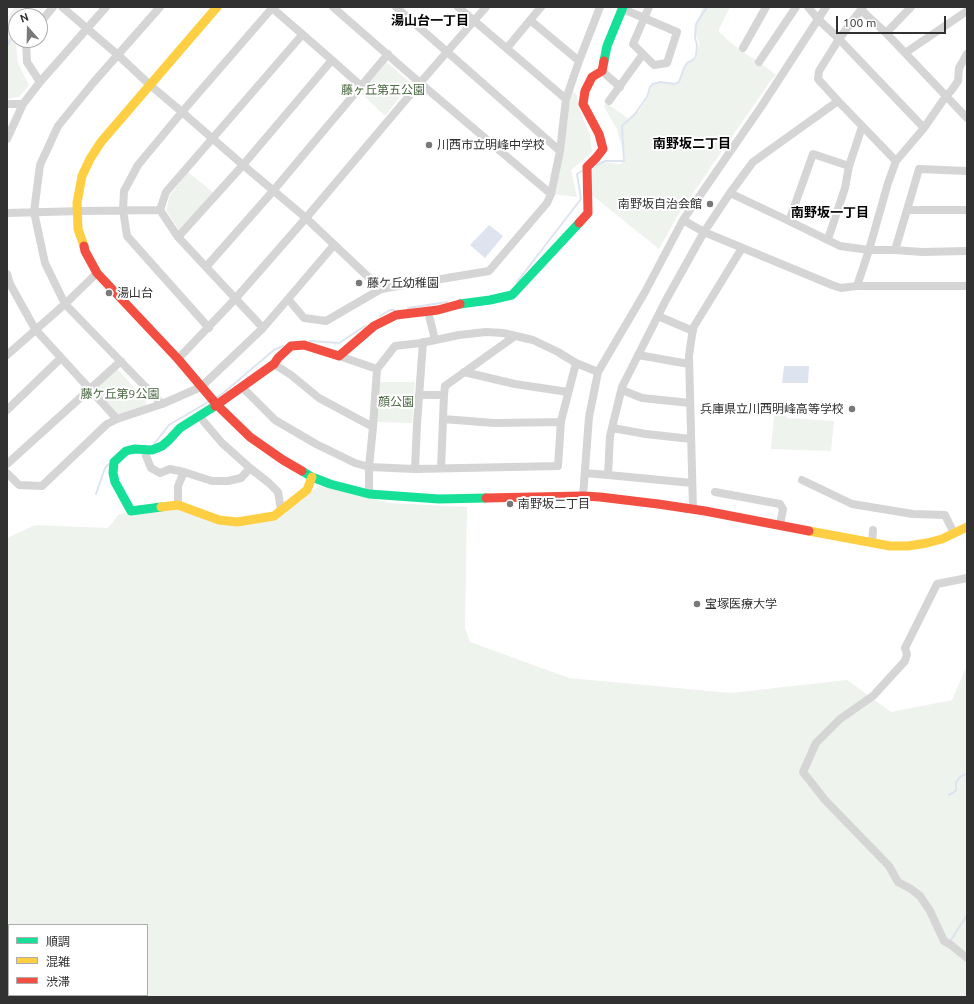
<!DOCTYPE html>
<html>
<head>
<meta charset="utf-8">
<style>
	body { margin:0 }
	#map { position:relative; width:974px; height:1004px; overflow:hidden; background:#fff; font-family:Ubuntu,"Noto Sans JP",sans-serif }
	canvas { display:block }
	.frame { position:absolute; inset:0; border:8px solid #313131; pointer-events:none }
	.legend { position:absolute; left:8px; top:924px; width:140px; height:72px; box-sizing:border-box; background:#fff; border:1px solid #adadad; margin:0; padding:5px 7px; list-style:none; font-size:12px; color:#313131 }
	.legend li { display:flex; align-items:center; gap:8px; height:20px }
	.legend b { width:20px; border:1px solid #adadad }
	.north { position:absolute; left:8px; top:8px; width:40px; height:40px; box-sizing:border-box; background:#fff; border:1px solid #adadad; border-radius:50%; rotate:340deg; font-size:11px; font-weight:700; line-height:16px; text-align:center; color:#313131 }
	.north::after { content:''; display:block; margin:auto; width:14px; height:18px; background:#797979; clip-path:polygon(50% 0,100% 100%,50% 72%,0 100%) }
	.scale { position:absolute; left:836px; top:16px; width:110px; height:18px; box-sizing:border-box; border:2px solid #313131; border-top:0; padding-left:5px; font-size:12px; line-height:14px; white-space:nowrap; color:#313131; -webkit-text-stroke:3px #fff; paint-order:stroke }
</style>
</head>
<body>
<div id="map">
<canvas width="974" height="1004"></canvas>
<div class="frame"></div>
<ul class="legend">
<li><b style="height:5px;background:#16e098"></b>順調</li>
<li><b style="height:5px;background:#ffcf43"></b>混雑</li>
<li><b style="height:5px;background:#f24e42"></b>渋滞</li>
</ul>
<div class="north">N</div>
<div class="scale">100 m</div>
</div>
<script>
const g = document.querySelector('canvas').getContext('2d');
g.lineJoin = 'round';
function fill(path, color) { g.fillStyle = color; g.fill(path, 'evenodd'); }
const shape = rows => new Path2D(rows.map(r => 'M' + r).join(''));
function strokePath(path, color, width, dash) { g.strokeStyle = color; g.lineWidth = width; g.lineCap = dash ? 'butt' : 'round'; g.setLineDash(dash || []); g.stroke(path); }
function label(font, color, halo, rows, align = 'center') {
  g.font = font + ' Ubuntu,"Noto Sans JP",sans-serif'; g.lineWidth = 4; g.setLineDash([]); g.textBaseline = 'middle'; g.strokeStyle = halo; g.fillStyle = color; for (const [text, x, y, turn = 0] of rows) {
    g.save(); g.translate(x, y); g.rotate((+turn || 0) * Math.PI / 180); g.textAlign = isNaN(turn) ? turn : align; if (halo) g.strokeText(text, 0, 0); g.fillText(text, 0, 0); g.restore();
  }
}
const green = shape([
	[15,7,23,7,17,16,16,16,16,40,17,40,16,44,18,63,29,85,19,97,7,99,7,18],
	[703,7,730,7,719,29,719,32,730,42,743,52,759,62,776,75,769,83,678,215,659,249,592,195,593,168,597,165,602,162,620,164,624,161,625,157,624,152,618,135,617,129,604,107,606,103,629,119,639,111,648,98,651,88,654,84,660,82,676,85,679,83,684,69,686,65,694,60,697,57,699,43,694,29],
	[385,61,411,83,385,116,359,91],
	[571,91,576,93,582,117,590,134,592,152,571,170,577,197,554,194],
	[188,172,214,193,179,230,166,210,170,195],
	[117,369,146,400,147,407,119,416,94,388],
	[379,382,415,382,412,423,376,422],
	[774,416,787,416,787,418,834,421,831,451,771,449],
	[319,486,390,503,467,507,465,628,470,642,569,678,731,693,847,680,891,712,952,700,967,665,967,997,7,997,7,538,35,525,108,528,119,514,172,508,223,520,274,517],
	[9,925,147,925,147,995,9,995]
]);
const water = shape([
	[489,225,503,236,485,258,470,245],
	[784,366,809,366,808,383,782,383]
]);
const stream = shape([
	[22,16,26,7],
	[7,46,16,28],
	[597,165,605,161,624,161,622,126,635,114,647,97,650,87,653,84,660,82,675,84,679,82,684,68,687,63,693,60,696,56,697,45,695,38,696,24,707,7],
	[517,282,581,199,577,174,582,171],
	[408,308,447,302],
	[380,316,390,310,394,310],
	[310,341,339,343,365,326],
	[216,398,222,394,274,350,283,346],
	[154,444,169,425,208,402],
	[96,494,105,468,109,464],
	[949,795,953,793,956,790,956,783,959,778,963,775,967,774],
	[951,940,967,915]
]);
const street = shape([
	[62,7,118,55,150,85,182,112,243,165,306,218,381,289,489,271,547,203,551,194,560,151,566,99,579,61,600,7],
	[160,7,93,83,58,126,40,165,34,212,45,263,65,304,162,404,201,387,263,328,288,299,334,245],
	[271,7,332,60,361,86],
	[333,7,420,83,551,194],
	[396,7,560,151],
	[458,7,566,99],
	[808,7,818,19,839,39,924,128],
	[863,7,839,39,819,71,818,79,838,101,753,162,730,193,789,221,840,246,869,250,895,250,922,252,967,251],
	[861,10,886,33,967,118],
	[530,20,579,61],
	[40,23,53,7],
	[886,33,911,7],
	[26,40,27,62,40,82],
	[507,48,541,7],
	[743,48,766,7],
	[905,53,967,11],
	[643,54,633,44,649,7],
	[967,54,959,68,958,81,951,91,946,96,924,128,896,161,888,183,869,250,857,286,967,286],
	[759,62,796,7],
	[602,71,620,87],
	[609,101,643,54,654,65,667,63,677,32,623,9],
	[838,101,896,161],
	[7,104,23,104,40,82,106,7],
	[7,139,23,104],
	[967,171,919,169,907,210,967,210],
	[160,210,166,192,302,35],
	[7,213,82,211,160,210,178,237,263,328],
	[683,220,704,232,832,285,841,288,857,286],
	[789,221,813,154,849,166],
	[178,237,243,165,332,60],
	[828,239,845,188,849,166,862,127],
	[895,250,907,210],
	[206,267,273,191,388,54],
	[7,274,10,284,35,329,117,419],
	[288,299,304,318,326,321,381,289],
	[428,311,435,340],
	[658,316,693,331],
	[209,328,127,236,123,210,124,191,138,165,182,112,273,7],
	[7,355,65,304,97,273],
	[638,355,689,364],
	[339,356,377,369,373,427,369,467,369,494],
	[178,359,236,298,306,218,420,83,486,7],
	[274,364,291,375,319,398,373,427],
	[377,369,395,346,421,343,459,335,486,332,503,333,533,340,558,352,576,363],
	[464,372,515,384,568,392],
	[242,387,275,420,316,444,355,463,369,467,415,469,558,466,561,421,576,363,598,372],
	[622,390,642,398,690,403],
	[419,395,444,395],
	[7,410,61,358],
	[199,416,222,443,250,468],
	[443,419,494,423,561,422],
	[612,428,646,434,691,439],
	[146,450,146,456,151,468,160,473,170,469,184,472,212,481,228,481,241,478,250,468,269,483,278,492,281,510],
	[7,464,121,361],
	[441,468,444,395,445,386,515,336],
	[415,469,417,424,423,342],
	[7,473,19,485,42,486,107,424,117,419,162,404],
	[585,473,608,475],
	[802,480,852,504,913,514,945,515,954,533],
	[692,483,608,475,610,436,622,387,666,300,704,232,730,193],
	[715,492,780,504,783,509,780,525],
	[583,496,589,417,598,372,645,292,683,220,761,107,826,7],
	[178,505,178,486,184,472],
	[693,509,689,356,693,328,742,248],
	[872,543,873,530],
	[967,578,937,584,905,648,907,654,905,661,873,696,840,719,816,743,803,772,825,800,889,866,898,882,911,889,920,896,930,911,944,941,951,945,967,958]
]);
const fast = shape([
	[604,61,607,46,623,7],
	[460,304,490,300,512,295,579,223],
	[302,471,312,477,330,484,369,494,439,499,486,498],
	[161,507,131,511,115,482,113,473,114,462,126,451,134,449,152,450,162,446,169,440,180,428,215,406]
]);
const slow = shape([
	[84,246,78,229,77,203,82,176,90,159,101,142,217,7],
	[161,507,178,505,219,520,237,522,274,516,307,490,312,477],
	[809,531,890,546,908,546,927,543,942,539,967,527]
]);
const jam = shape([
	[579,223,588,213,587,167,596,158,603,149,599,134,583,104,585,91,592,77,602,71,604,61],
	[84,246,85,251,97,273,178,359,217,405,250,437,283,460,302,471],
	[215,406,274,364,278,358,291,346,304,345,339,356,374,326,396,315,438,310,460,304],
	[486,498,583,496,600,497,658,504,705,511,809,531]
]);
const markers = [
	[429,145,4,"#797979"],
	[710,204,4,"#797979"],
	[359,283,4,"#797979"],
	[109,293,4,"#797979"],
	[852,409,4,"#797979"],
	[510,504,4,"#797979"],
	[697,604,4,"#797979"]
];
const parkNames = [
	["藤ヶ丘第五公園",383,90],
	["藤ケ丘第9公園",120,394],
	["顔公園",396,402]
];
const poiNames = [
	["川西市立明峰中学校",437,145],
	["南野坂自治会館",702,204,"right"],
	["藤ケ丘幼稚園",367,283],
	["湯山台",117,293],
	["兵庫県立川西明峰高等学校",844,409,"right"],
	["南野坂二丁目",518,504],
	["宝塚医療大学",705,604]
];
const neighbourhoodNames = [
	["湯山台一丁目",430,21],
	["南野坂二丁目",692,144],
	["南野坂一丁目",830,213]
];
fill(green, '#eef3ed');
fill(water, '#dde4f0');
strokePath(stream, '#dde4f0', 2);
strokePath(street, '#d5d5d5', 8);
strokePath(fast, '#16e098', 9);
strokePath(slow, '#ffcf43', 9);
strokePath(jam, '#f24e42', 9);
for (const [x, y, r, color] of markers) { const dot = new Path2D(); dot.arc(x, y, r, 0, 2 * Math.PI); g.fillStyle = color; g.fill(dot); strokePath(dot, '#fff', 1.5); }
label('12px', '#4b6942', '#fff', parkNames);
label('12px', '#313131', '#fff', poiNames, 'left');
label('bold 13px', '#000', '#fff', neighbourhoodNames);
</script>
</body>
</html>
